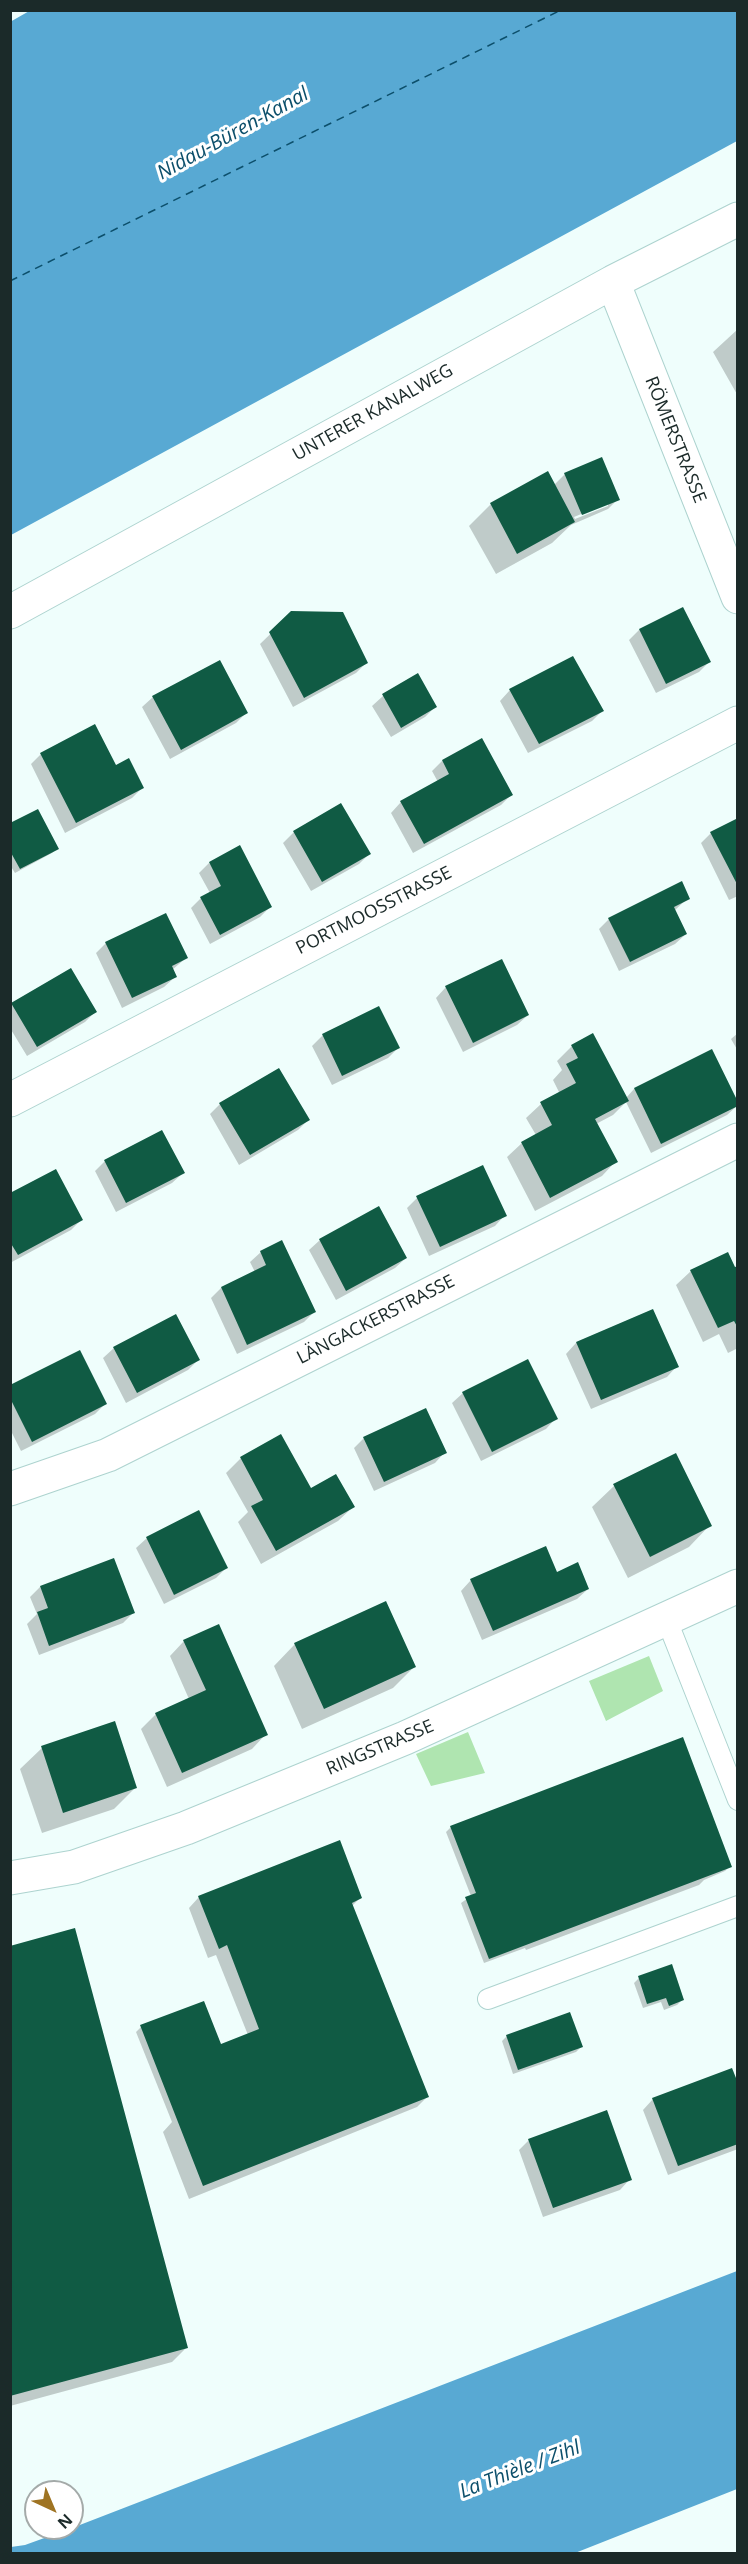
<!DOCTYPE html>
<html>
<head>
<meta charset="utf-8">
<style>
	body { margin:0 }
	#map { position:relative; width:748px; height:2564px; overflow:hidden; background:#effefc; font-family:"Open Sans",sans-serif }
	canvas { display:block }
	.frame { position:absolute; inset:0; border:12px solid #1b2a29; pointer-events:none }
	.north { position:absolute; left:24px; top:2480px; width:60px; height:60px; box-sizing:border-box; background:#fff; border:2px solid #a4aaa9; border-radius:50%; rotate:136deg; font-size:16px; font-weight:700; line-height:24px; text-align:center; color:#1b2a29 }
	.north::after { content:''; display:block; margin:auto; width:21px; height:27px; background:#9f7423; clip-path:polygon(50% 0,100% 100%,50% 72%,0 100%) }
</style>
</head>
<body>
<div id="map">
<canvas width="748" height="2564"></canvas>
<div class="frame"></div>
<div class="north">N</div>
</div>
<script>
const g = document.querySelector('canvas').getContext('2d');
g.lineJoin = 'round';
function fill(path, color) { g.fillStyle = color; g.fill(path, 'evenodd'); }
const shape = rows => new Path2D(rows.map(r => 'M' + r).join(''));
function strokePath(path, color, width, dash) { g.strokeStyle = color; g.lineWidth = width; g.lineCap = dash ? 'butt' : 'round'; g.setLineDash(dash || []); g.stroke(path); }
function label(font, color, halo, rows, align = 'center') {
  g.font = font + ' "Open Sans",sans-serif'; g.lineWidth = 6; g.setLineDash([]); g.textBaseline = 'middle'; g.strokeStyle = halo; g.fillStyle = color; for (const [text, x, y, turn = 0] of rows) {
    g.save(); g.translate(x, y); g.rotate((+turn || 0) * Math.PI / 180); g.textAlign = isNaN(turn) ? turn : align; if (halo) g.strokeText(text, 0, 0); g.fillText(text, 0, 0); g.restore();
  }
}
const green = shape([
	[649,1656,663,1691,606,1721,589,1681],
	[468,1732,485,1773,431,1786,416,1754]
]);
const water = shape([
	[31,10,737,11,737,141,11,535,10,22],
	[737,2271,737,2489,575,2553,11,2553,11,2547,25,2545,72,2528]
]);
const shadow = shape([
	[738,329,738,396,713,352],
	[565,474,618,499,608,509,571,525,552,543,496,574,469,526,491,504,554,485],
	[608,503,608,506,575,519,574,517],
	[682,609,709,662,699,672,656,693,629,640,639,630],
	[292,613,366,663,356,673,293,707,260,644],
	[219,662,246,713,236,723,170,759,142,707,153,697],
	[417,675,435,707,425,717,391,737,372,706,383,696],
	[510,690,602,711,592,721,528,753,500,701],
	[482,740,512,794,501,805,413,853,391,813,401,802,438,782,432,771,442,761],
	[41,754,115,767,142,788,132,798,65,833,31,764],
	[341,805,369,854,359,864,311,891,283,843,294,832],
	[738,820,738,896,729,900,701,843,711,833],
	[10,825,57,848,52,853,15,873,10,865],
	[209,863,270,907,260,917,210,944,191,908,201,898,210,893,199,873],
	[688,898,674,911,686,934,675,944,619,971,599,929,609,919],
	[106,943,186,958,172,970,175,977,164,987,122,1008,96,953],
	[446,987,528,1015,517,1025,463,1052,436,998],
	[12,1004,95,1012,85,1022,27,1056,10,1028],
	[378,1008,398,1048,388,1058,332,1085,312,1046,323,1035],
	[738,1033,738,1051,731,1039],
	[572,1046,626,1098,634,1089,711,1051,738,1105,727,1115,651,1153,626,1102,613,1115,596,1124,616,1161,602,1176,535,1211,507,1157,522,1143,536,1135,526,1118,541,1104,560,1094,553,1080,562,1070,557,1061],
	[220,1104,308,1120,298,1130,239,1165,210,1114],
	[105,1161,183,1173,172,1183,116,1212,95,1171],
	[10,1195,81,1220,71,1230,10,1263],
	[417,1198,505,1215,495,1226,429,1256,407,1208],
	[320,1240,406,1258,395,1268,336,1300,309,1250],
	[261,1252,314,1312,304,1322,237,1354,211,1298,221,1288,255,1272,250,1262],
	[738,1267,738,1348,728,1353,719,1334,703,1342,676,1285,691,1271],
	[652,1311,677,1366,667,1377,591,1409,566,1354,576,1343],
	[114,1348,198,1360,188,1370,126,1403,103,1358],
	[10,1386,105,1404,95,1414,21,1451,10,1429],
	[463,1393,556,1418,546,1429,481,1461,452,1403],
	[281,1436,310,1490,353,1507,338,1521,261,1564,238,1522,248,1512,226,1473,241,1458],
	[364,1438,445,1452,435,1463,374,1491,354,1448],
	[614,1486,710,1525,689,1547,628,1578,592,1507],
	[147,1538,226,1568,216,1578,164,1604,136,1548],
	[557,1574,588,1589,577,1599,482,1640,461,1591,471,1580],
	[40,1587,133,1613,123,1623,39,1655,27,1624,37,1614,30,1597],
	[184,1641,266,1734,252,1749,167,1787,141,1729,156,1714,189,1699,170,1656],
	[295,1644,414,1667,393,1688,302,1729,274,1666],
	[42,1748,136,1787,114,1809,42,1833,20,1769],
	[451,1827,730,1866,725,1871,704,1880,699,1885,526,1950,525,1948,484,1963,461,1903,471,1896,446,1832],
	[199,1897,360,1898,352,1906,427,2097,417,2107,189,2199,163,2132,172,2122,136,2032,141,2027,220,2045,248,2035,216,1955,208,1958,189,1908],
	[10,1948,186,2348,172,2362,10,2406],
	[639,1978,682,2000,677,2005,664,2010,661,2002,643,2008,634,1983],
	[507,2036,581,2047,576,2052,513,2074,502,2041],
	[738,2088,738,2149,668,2175,643,2110,653,2099],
	[529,2140,630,2179,620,2190,543,2217,519,2150]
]);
const ferry = shape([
	[10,281,561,10]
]);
const building = shape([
	[602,457,620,500,582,515,564,473],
	[548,471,575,522,517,554,490,503],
	[683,607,711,662,666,684,639,629],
	[291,611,343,612,368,663,304,698,269,632],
	[573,656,604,711,539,744,509,689],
	[220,660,248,713,181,750,152,696],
	[418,673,437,707,401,728,382,694],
	[95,724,116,765,129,758,144,788,76,823,40,753],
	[482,738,513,795,424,844,400,801,449,774,442,760],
	[341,803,371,854,322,882,293,831],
	[38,809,59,849,20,869,10,851,10,823],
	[738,818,738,886,710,832],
	[240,845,272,907,220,935,200,897,221,886,209,862],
	[682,881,690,899,674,907,687,934,630,962,608,918],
	[166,913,188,958,172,966,177,977,132,998,105,942],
	[502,959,529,1015,473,1043,445,986],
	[71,968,97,1012,37,1047,11,1003],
	[379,1006,400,1048,342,1076,322,1034],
	[593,1033,629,1101,595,1119,618,1162,550,1198,521,1142,552,1125,540,1102,576,1083,566,1064,578,1058,571,1045],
	[712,1049,738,1102,738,1106,661,1144,634,1088],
	[279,1068,310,1120,250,1155,219,1103],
	[162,1130,185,1173,126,1203,104,1160],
	[483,1165,507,1216,440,1247,416,1196],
	[56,1169,83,1220,18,1255,10,1242,10,1193],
	[379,1206,407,1258,346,1291,319,1239],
	[282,1240,316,1312,247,1345,221,1287,266,1265,260,1251],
	[728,1252,735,1267,738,1266,738,1328,734,1321,718,1328,690,1270],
	[653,1309,679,1367,601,1400,576,1342],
	[176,1314,200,1360,137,1393,113,1347],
	[80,1350,107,1404,32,1442,10,1398,10,1385],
	[528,1359,558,1419,492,1452,462,1392],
	[426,1408,447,1453,384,1482,363,1437],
	[281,1434,311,1488,336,1474,355,1507,276,1551,251,1506,263,1500,240,1457],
	[676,1453,712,1526,650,1557,613,1484],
	[199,1510,228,1568,174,1595,146,1537],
	[546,1546,557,1572,578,1562,589,1589,493,1631,470,1579],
	[114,1558,135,1613,49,1646,37,1612,48,1608,40,1586],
	[386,1601,416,1667,324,1709,294,1643],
	[219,1624,268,1735,182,1773,155,1713,206,1690,183,1640],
	[115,1721,137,1788,63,1813,41,1746],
	[683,1737,732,1867,489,1959,465,1897,476,1893,450,1826],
	[340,1840,362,1898,352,1903,429,2097,203,2186,140,2025,204,2001,221,2044,259,2029,227,1945,219,1949,198,1896],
	[75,1928,188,2348,10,2396,10,1946],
	[672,1964,684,2000,669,2006,666,1998,647,2004,638,1976],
	[570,2012,583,2047,518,2070,506,2035],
	[732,2068,738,2083,738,2144,678,2166,652,2098],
	[607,2110,632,2180,553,2208,528,2139]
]);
const service = shape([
	[666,1618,738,1800],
	[488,1999,738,1906]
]);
const minor = shape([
	[613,282,738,597],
	[10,612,613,282,738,219],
	[10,1100,738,723],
	[10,1489,108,1455,738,1140],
	[10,1878,74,1867,186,1828,405,1738,738,1586]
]);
const streetNames = [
	["UNTERER KANALWEG",373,413,-29],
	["RÖMERSTRASSE",675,440,68],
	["PORTMOOSSTRASSE",374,911,-27],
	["LÄNGACKERSTRASSE",376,1320,-27],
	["RINGSTRASSE",380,1748,-23]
];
const waterNames = [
	["Nidau-Büren-Kanal",233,134,-29],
	["La Thièle / Zihl",520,2470,-21]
];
fill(green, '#afe5b0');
fill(water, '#58a9d3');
fill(shadow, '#0003');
strokePath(ferry, '#0c4f6b', 1.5, [8, 6]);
fill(building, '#105b44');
strokePath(service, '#add3cf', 22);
strokePath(minor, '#add3cf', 35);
strokePath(service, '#fff', 20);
strokePath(minor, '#fff', 33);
label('18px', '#1b2a29', '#fff', streetNames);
label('italic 20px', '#0c4f6b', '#fff', waterNames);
</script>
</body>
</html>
